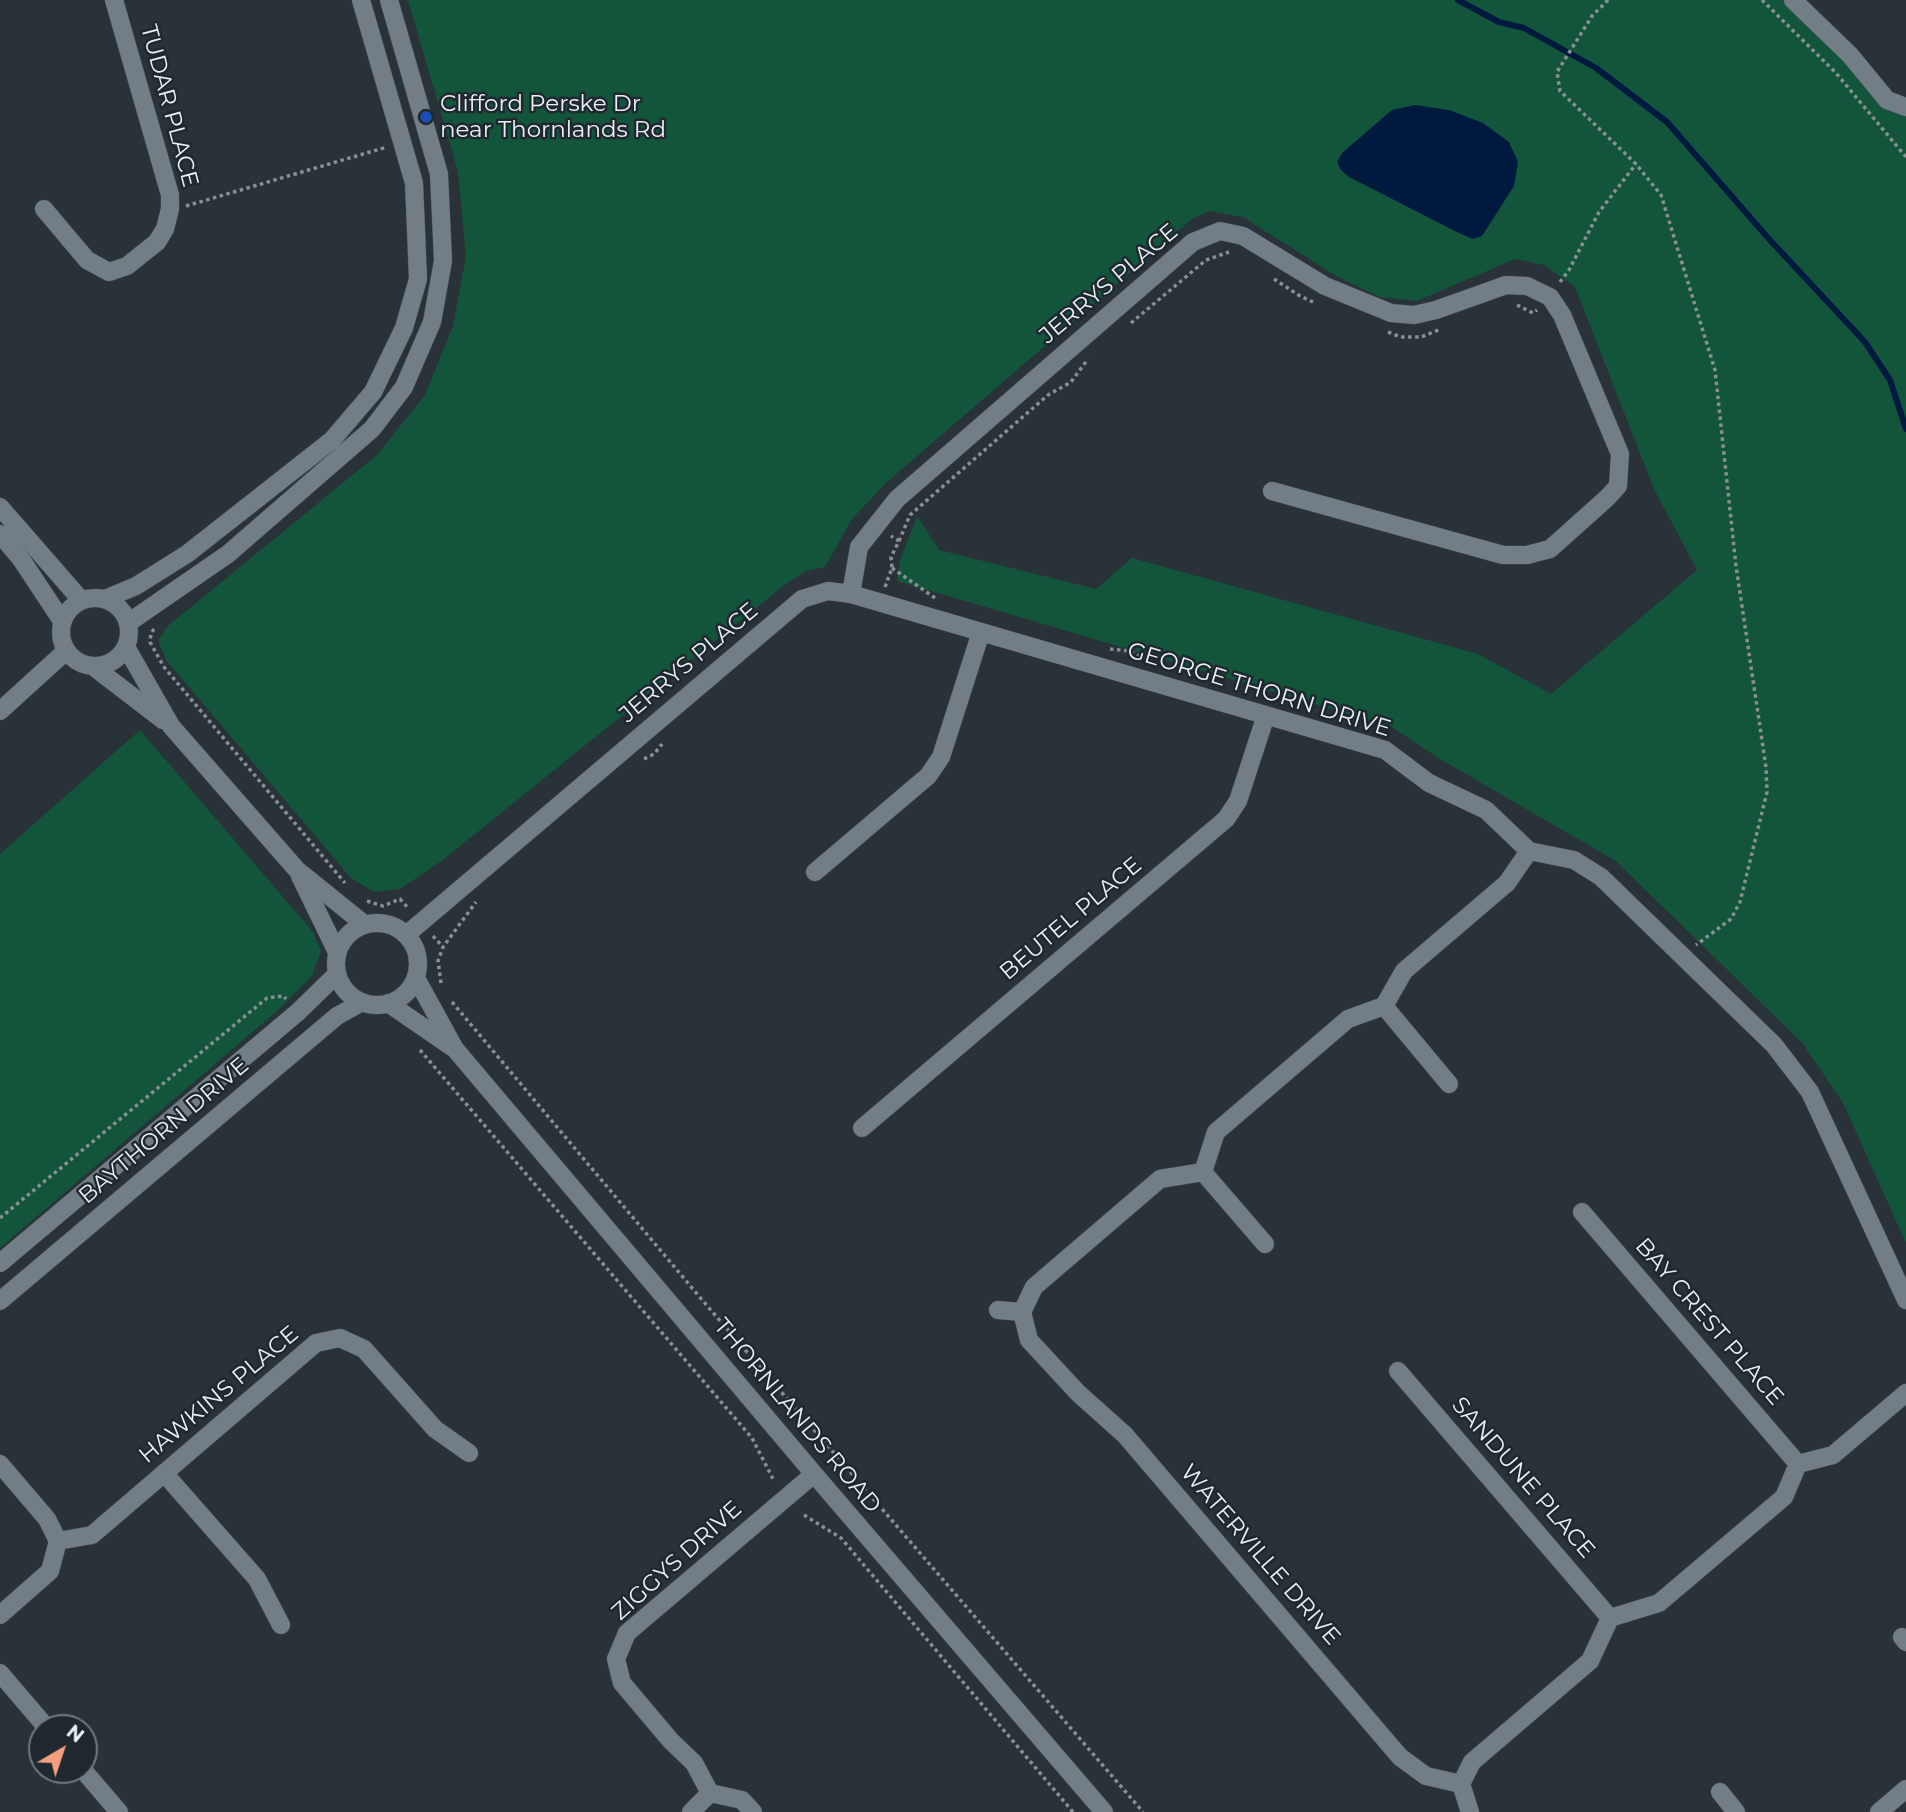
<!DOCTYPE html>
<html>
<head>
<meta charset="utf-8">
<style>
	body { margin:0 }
	#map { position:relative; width:1906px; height:1812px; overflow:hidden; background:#293239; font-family:Montserrat,sans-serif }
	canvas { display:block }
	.north { position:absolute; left:28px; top:1714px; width:70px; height:70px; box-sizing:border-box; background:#1f282f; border:2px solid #70787e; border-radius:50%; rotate:39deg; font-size:19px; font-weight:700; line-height:28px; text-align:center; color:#e9eff4 }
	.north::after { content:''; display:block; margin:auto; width:24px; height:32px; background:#f2a080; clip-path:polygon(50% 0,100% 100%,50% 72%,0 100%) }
</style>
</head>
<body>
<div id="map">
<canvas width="1906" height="1812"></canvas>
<div class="north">N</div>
</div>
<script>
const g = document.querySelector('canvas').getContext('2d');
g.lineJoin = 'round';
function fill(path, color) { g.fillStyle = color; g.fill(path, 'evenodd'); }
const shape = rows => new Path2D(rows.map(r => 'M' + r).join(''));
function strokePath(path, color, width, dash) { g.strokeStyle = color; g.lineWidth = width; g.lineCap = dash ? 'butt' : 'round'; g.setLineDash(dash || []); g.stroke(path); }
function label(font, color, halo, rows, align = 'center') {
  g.font = font + ' Montserrat,sans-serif'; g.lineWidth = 5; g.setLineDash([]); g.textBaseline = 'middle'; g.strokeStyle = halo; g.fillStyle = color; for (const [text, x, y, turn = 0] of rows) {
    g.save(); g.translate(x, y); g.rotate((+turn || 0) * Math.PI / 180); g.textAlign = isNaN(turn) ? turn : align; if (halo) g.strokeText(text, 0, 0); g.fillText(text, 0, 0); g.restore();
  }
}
const green = shape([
	[408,0,1793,0,1906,107,1906,1243,1843,1103,1803,1044,1616,861,1440,759,1390,726,897,581,900,561,917,516,939,550,1096,589,1132,558,1478,654,1551,694,1697,570,1654,489,1575,287,1544,265,1515,259,1417,301,1380,297,1336,276,1243,217,1209,211,1192,219,887,482,852,519,825,567,806,571,787,583,440,862,400,889,374,892,351,878,166,660,158,640,169,625,377,455,425,395,453,326,466,256,458,172],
	[140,730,313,932,321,951,312,976,277,1011,0,1248,0,854]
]);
const water = shape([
	[1415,105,1449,110,1483,123,1509,142,1518,162,1514,186,1482,236,1473,239,1459,233,1349,177,1341,170,1337,162,1342,153,1392,110]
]);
const stream = shape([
	[1458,0,1499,22,1524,28,1596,68,1667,122,1769,239,1865,342,1890,380,1906,429]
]);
const path = shape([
	[1608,0,1592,16,1557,72,1560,91,1636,164,1661,195,1715,370,1736,566,1766,767,1767,792,1740,902,1731,919,1696,945],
	[1762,0,1836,73,1906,157],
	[186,206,387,147],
	[1274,279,1300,296,1313,302],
	[1560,282,1569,270,1599,212,1636,164],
	[1517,305,1533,313,1537,310],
	[1131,323,1206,260,1229,252],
	[1388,332,1401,337,1421,337,1441,329],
	[899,541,910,515,1048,395,1071,382,1088,359],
	[892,568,935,598],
	[885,587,892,568,891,557,899,541,891,536],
	[154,629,151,633,150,642,164,667,345,883],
	[1110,649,1129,651,1146,659],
	[644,759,654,754,662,744],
	[367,901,383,906,400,899,409,909],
	[433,936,443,947],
	[441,983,438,961,443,947,476,902],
	[452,1002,703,1301,1143,1812],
	[420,1050,752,1438,773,1479],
	[0,1218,267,998,283,996,286,999],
	[804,1515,841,1538,1073,1812]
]);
const minor = shape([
	[1793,0,1850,55,1887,100,1906,107],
	[44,209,87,260,109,272,127,266,157,242,165,229,170,209,170,195,114,0],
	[0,507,81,600],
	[0,534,21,559,62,621],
	[851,594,859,547,897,499,1193,242,1220,231,1243,236,1325,286,1391,313,1414,315,1436,310,1506,285,1527,286,1550,297,1562,315,1620,454,1618,486,1607,498,1550,549,1527,555,1503,555,1272,491],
	'61 632a34 34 0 1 1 68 0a34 34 0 1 1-68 0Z',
	[105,599,136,586,187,554,332,440,373,392,404,328,418,279,414,183,361,0],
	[128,623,228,554,372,429,404,387,432,322,443,261,439,174,389,0],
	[126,647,171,726,297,870,364,924],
	[94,667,163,720],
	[0,711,66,651],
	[815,872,928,776,941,757,981,632],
	[300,876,337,952],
	'336 964a41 41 0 1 1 82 0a41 41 0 1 1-82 0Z',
	[406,935,802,599,828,591,851,594,1385,750,1429,783,1486,810,1529,851,1574,860,1601,877,1774,1045,1810,1092,1906,1300],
	[416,978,455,1049,814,1474,1104,1812],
	[388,1003,452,1047],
	[1384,1006,1449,1084],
	[862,1128,1226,819,1238,801,1266,715],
	[1203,1172,1265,1244],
	[1582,1212,1798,1464],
	[0,1263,298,1012,337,974],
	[0,1301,337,1016,362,1002],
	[998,1310,1022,1312],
	[1398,1371,1610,1618],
	[0,1464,47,1519,58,1541,50,1571,0,1615],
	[164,1473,257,1579,281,1625],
	[58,1541,92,1535,316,1343,340,1338,364,1349,435,1429,469,1453],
	[1902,1637,1906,1642],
	[0,1673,47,1728],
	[83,1770,119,1812],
	[1461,1784,1472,1762,1590,1661,1610,1618,1659,1603,1784,1497,1798,1464,1833,1455,1906,1393],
	[1720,1792,1736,1812],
	[710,1793,694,1763,671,1741,622,1683,616,1659,627,1633,814,1474],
	[710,1793,742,1800,753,1812],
	[691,1812,710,1793],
	[1470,1812,1461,1784,1426,1776,1400,1757,1125,1435,1078,1393,1029,1340,1022,1312,1034,1287,1160,1179,1203,1172,1216,1132,1348,1019,1384,1006,1404,971,1507,883,1529,851],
	[1879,1812,1906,1789]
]);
const markers = [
	[426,117,7,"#1a4fb4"]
];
const poiNames = [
	["Clifford Perske Dr",440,104],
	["near Thornlands Rd",440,130]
];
const streetNames = [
	["TUDAR PLACE",169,106,75],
	["JERRYS PLACE",1109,284,-40],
	["JERRYS PLACE",689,663,-40],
	["GEORGE THORN DRIVE",1259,690,17],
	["BEUTEL PLACE",1071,919,-40],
	["BAYTHORN DRIVE",164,1131,-40],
	["BAY CREST PLACE",1709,1322,49],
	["HAWKINS PLACE",219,1395,-40],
	["THORNLANDS ROAD",797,1416,50],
	["SANDUNE PLACE",1523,1478,49],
	["WATERVILLE DRIVE",1260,1555,49],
	["ZIGGYS DRIVE",677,1561,-42]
];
fill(green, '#12553b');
fill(water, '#00193f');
strokePath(stream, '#00193f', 6);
strokePath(minor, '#454d53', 19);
strokePath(path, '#888f95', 3.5, [3.5, 3.5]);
strokePath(minor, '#727d85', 18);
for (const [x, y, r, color] of markers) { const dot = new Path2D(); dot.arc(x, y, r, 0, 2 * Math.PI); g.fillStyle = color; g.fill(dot); strokePath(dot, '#1f282f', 2.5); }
label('23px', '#e9eff4', '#1f282f', poiNames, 'left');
label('23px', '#e9eff4', '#1f282f', streetNames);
</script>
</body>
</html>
